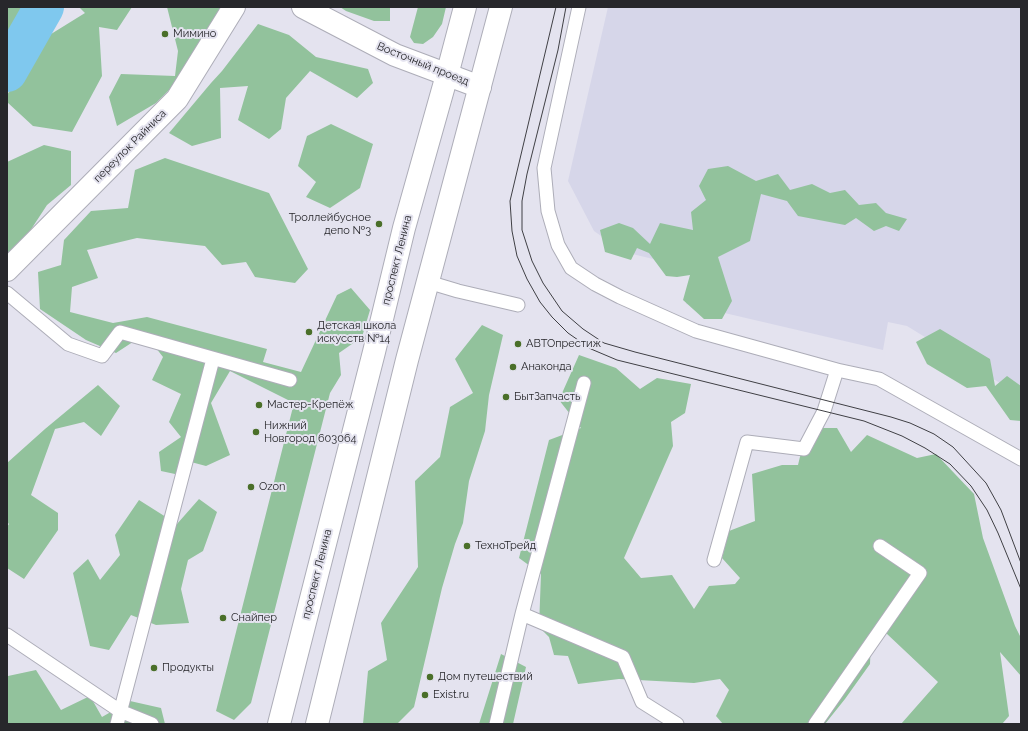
<!DOCTYPE html>
<html>
<head>
<meta charset="utf-8">
<style>
	body { margin:0 }
	#map { position:relative; width:1028px; height:731px; overflow:hidden; background:#e4e3ef; font-family:Raleway,sans-serif }
	canvas { display:block }
	.frame { position:absolute; inset:0; border:8px solid #27272b; pointer-events:none }
</style>
</head>
<body>
<div id="map">
<canvas width="1028" height="731"></canvas>
<div class="frame"></div>
</div>
<script>
const g = document.querySelector('canvas').getContext('2d');
g.lineJoin = 'round';
function fill(path, color) { g.fillStyle = color; g.fill(path, 'evenodd'); }
const shape = rows => new Path2D(rows.map(r => 'M' + r).join(''));
function strokePath(path, color, width, dash) { g.strokeStyle = color; g.lineWidth = width; g.lineCap = dash ? 'butt' : 'round'; g.setLineDash(dash || []); g.stroke(path); }
function label(font, color, halo, rows, align = 'center') {
  g.font = font + ' Raleway,sans-serif'; g.lineWidth = 4; g.setLineDash([]); g.textBaseline = 'middle'; g.strokeStyle = halo; g.fillStyle = color; for (const [text, x, y, turn = 0] of rows) {
    g.save(); g.translate(x, y); g.rotate((+turn || 0) * Math.PI / 180); g.textAlign = isNaN(turn) ? turn : align; if (halo) g.strokeText(text, 0, 0); g.fillText(text, 0, 0); g.restore();
  }
}
const built = shape([
	[608,7,1021,7,1021,396,907,326,888,322,883,350,686,304,695,269,624,252,594,231,568,181]
]);
const green = shape([
	[7,7,25,7,7,37],
	[79,7,132,7,117,30,99,27,102,76,72,132,33,126,7,102,7,95,43,39,85,13],
	[167,7,219,7,219,10,199,52,182,77,156,103,117,126,109,97,121,74,175,76,178,51],
	[340,7,390,7,390,21,374,21,346,11],
	[418,7,446,7,442,24,433,37,423,44,414,43,410,37],
	[258,24,289,35,316,57,368,69,373,83,357,98,310,71,286,98,281,129,269,139,238,120,248,86,220,88,221,138,192,146,169,133,211,83,222,71],
	[331,124,373,144,360,188,330,208,306,197,316,182,298,166,307,136],
	[44,145,71,151,71,185,47,205,28,234,7,254,7,162],
	[165,158,269,193,308,269,295,283,255,277,246,262,222,265,205,246,137,238,87,250,98,278,72,287,70,312,113,323,147,317,267,349,263,362,301,372,337,295,351,288,370,310,362,337,339,353,341,375,330,393,251,703,234,720,216,711,294,403,230,371,211,403,230,455,206,466,191,462,189,477,161,471,159,452,181,437,169,422,181,394,152,380,163,357,145,334,116,353,86,340,40,309,38,272,61,265,64,240,91,211,128,208,135,170],
	[728,166,756,181,778,174,790,190,812,184,830,193,845,190,859,205,876,203,886,213,907,219,899,231,886,226,874,231,856,218,845,225,798,216,787,201,761,194,750,241,718,257,732,301,722,319,704,319,683,300,690,275,677,277,666,276,649,253,637,248,631,260,605,252,600,230,619,223,633,228,650,244,660,223,693,230,691,212,706,200,699,186,708,169],
	[482,325,503,335,489,395,485,431,469,481,463,523,455,544,442,588,414,707,397,724,363,724,368,671,387,660,381,623,418,567,415,481,440,457,450,407,473,393,455,359],
	[940,329,990,359,995,386,1007,376,1021,386,1021,421,1010,420,986,386,967,388,927,364,916,342],
	[579,355,616,368,640,389,657,378,691,384,685,413,671,422,673,446,624,558,641,578,672,575,694,609,709,586,735,584,740,578,722,558,729,531,755,521,752,474,782,465,798,465,807,428,837,428,851,452,867,435,917,458,936,454,974,494,983,538,1015,626,1021,638,1021,676,1000,652,1009,716,1002,724,901,724,938,682,886,633,871,638,870,664,845,699,825,724,723,724,716,716,729,690,720,679,694,683,619,679,578,684,568,656,554,655,549,637,539,627,541,574,519,558,549,440,581,428,559,400],
	[98,385,120,406,101,436,84,422,55,429,31,495,58,513,58,530,24,579,7,568,7,527,9,524,7,522,7,463,45,429],
	[199,499,217,512,203,551,188,560,181,589,189,623,156,625,131,615,109,650,90,646,73,573,88,559,100,580,120,555,115,535,139,500,177,524],
	[501,654,526,667,513,724,479,724],
	[36,670,61,710,90,696,102,717,130,701,161,708,165,724,7,724,7,676,8,676]
]);
const river = shape([
	[7,72,44,7]
]);
const lane = shape([
	[579,7,544,168,548,211,558,245,571,268,595,284,620,297,696,331,837,370,879,379,1021,459],
	[428,282,458,291,518,305],
	[7,293,68,344,102,356,120,332,290,380],
	[714,560,747,442,804,449,824,411,837,370],
	[522,614,623,657,642,702,677,724],
	[7,635,120,711,152,724],
	[117,724,213,359],
	[496,724,522,614,584,383],
	[815,724,920,573,880,546]
]);
const street = shape([
	[7,270,177,99,234,7]
]);
const secondary = shape([
	[303,7,395,55,480,87]
]);
const primary = shape([
	[279,724,374,352,404,228,447,75,465,7],
	[317,724,407,360,501,7]
]);
const tram = shape([
	[556,7,510,201,512,231,517,256,527,279,540,302,552,317,568,333,591,349,617,360,864,421,902,436,925,448,950,464,971,486,987,510,998,533,1021,589],
	[566,7,558,50,527,174,522,201,522,230,532,261,543,283,562,311,583,329,604,343,635,352,891,417,910,423,934,434,953,447,986,483,1001,510,1021,563]
]);
const markers = [
	[165,34,4,"#4a6f29"],
	[379,224,4,"#4a6f29"],
	[309,332,4,"#4a6f29"],
	[518,344,4,"#4a6f29"],
	[513,367,4,"#4a6f29"],
	[506,397,4,"#4a6f29"],
	[259,405,4,"#4a6f29"],
	[256,432,4,"#4a6f29"],
	[251,487,4,"#4a6f29"],
	[467,546,4,"#4a6f29"],
	[223,618,4,"#4a6f29"],
	[154,668,4,"#4a6f29"],
	[430,677,4,"#4a6f29"],
	[425,695,4,"#4a6f29"]
];
const poiNames = [
	["Мимино",173,34],
	["Троллейбусное",371,218,"right"],
	["депо №3",371,231,"right"],
	["Детская школа",317,326],
	["искусств №14",317,339],
	["АВТОпрестиж",526,344],
	["Анаконда",521,367],
	["БытЗапчасть",514,397],
	["Мастер-Крепёж",267,405],
	["Нижний",264,426],
	["Новгород 603064",264,439],
	["Ozon",259,487],
	["ТехноТрейд",475,546],
	["Снайпер",231,618],
	["Продукты",162,668],
	["Дом путешествий",438,677],
	["Exist.ru",433,695]
];
const streetNames = [
	["Восточный проезд",423,64,22],
	["переулок Райниса",130,146,-45],
	["проспект Ленина",397,260,-76],
	["проспект Ленина",317,574,-76]
];
fill(built, '#d6d6e9');
fill(green, '#92c29c');
strokePath(river, '#7fc8ee', 40);
strokePath(lane, '#adadb8', 15);
strokePath(street, '#adadb8', 24);
strokePath(secondary, '#adadb8', 24);
strokePath(primary, '#adadb8', 24);
strokePath(lane, '#fff', 13);
strokePath(street, '#fff', 22);
strokePath(secondary, '#fff', 22);
strokePath(primary, '#fff', 22);
strokePath(tram, '#3f3f44', 1);
for (const [x, y, r, color] of markers) { const dot = new Path2D(); dot.arc(x, y, r, 0, 2 * Math.PI); g.fillStyle = color; g.fill(dot); strokePath(dot, '#e4e3ef', 1.5); }
label('11px', '#27272b', '#e4e3ef', poiNames, 'left');
label('11px', '#27272b', '#e4e3ef', streetNames);
</script>
</body>
</html>
